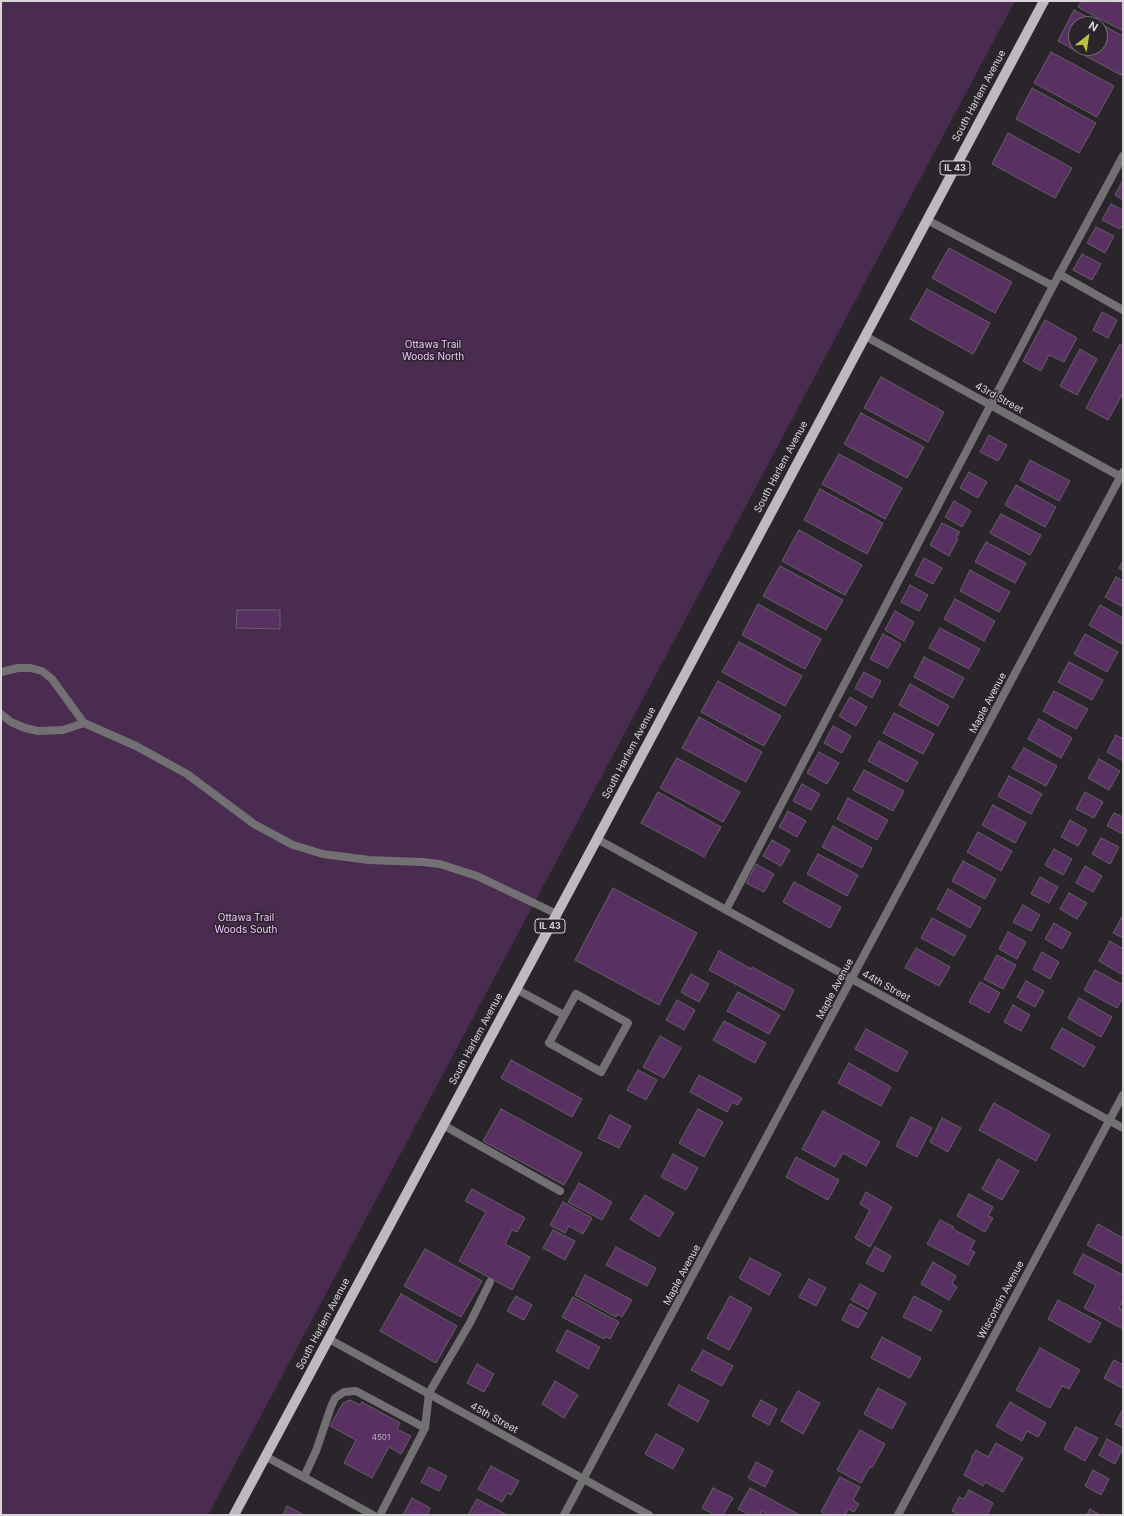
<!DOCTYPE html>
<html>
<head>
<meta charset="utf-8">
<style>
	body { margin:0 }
	#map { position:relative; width:1124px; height:1516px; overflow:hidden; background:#2a252b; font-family:Inter,sans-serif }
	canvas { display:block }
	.frame { position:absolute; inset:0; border:2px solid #d9d6da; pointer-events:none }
	.north { position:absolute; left:1068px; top:16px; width:40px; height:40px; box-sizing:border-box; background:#2a252b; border:1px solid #706c71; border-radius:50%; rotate:30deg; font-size:11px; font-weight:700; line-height:16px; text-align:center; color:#d9d6da }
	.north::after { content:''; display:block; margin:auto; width:14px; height:18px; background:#bebf42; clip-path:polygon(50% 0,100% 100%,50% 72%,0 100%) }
</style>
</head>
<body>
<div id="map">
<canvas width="1124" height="1516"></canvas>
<div class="frame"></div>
<div class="north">N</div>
</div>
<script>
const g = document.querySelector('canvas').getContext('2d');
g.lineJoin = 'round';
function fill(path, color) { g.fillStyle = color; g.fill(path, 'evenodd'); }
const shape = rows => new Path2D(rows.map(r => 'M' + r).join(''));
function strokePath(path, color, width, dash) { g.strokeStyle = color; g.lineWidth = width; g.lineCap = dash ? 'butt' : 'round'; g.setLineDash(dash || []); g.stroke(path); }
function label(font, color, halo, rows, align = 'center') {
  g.font = font + ' Inter,sans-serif'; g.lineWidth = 3; g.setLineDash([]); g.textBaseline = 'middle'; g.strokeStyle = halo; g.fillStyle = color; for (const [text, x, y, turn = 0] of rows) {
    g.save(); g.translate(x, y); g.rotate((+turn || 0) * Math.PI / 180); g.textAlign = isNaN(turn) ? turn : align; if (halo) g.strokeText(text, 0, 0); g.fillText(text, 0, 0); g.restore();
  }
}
const green = shape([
	[1,1,1015,1,208,1515,1,1515]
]);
const building = shape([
	[1081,1,1117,1,1123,4,1123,31,1078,7,1081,1],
	[1074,10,1123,36,1123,71,1121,75,1058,41,1074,10],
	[1076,24,1100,24,1100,48,1076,48,1076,24],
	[1051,52,1114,86,1097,117,1034,83,1051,52],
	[1032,88,1096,123,1079,153,1016,119,1032,88],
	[1008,133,1072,168,1055,198,992,164,1008,133],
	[1123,180,1123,200,1115,195,1123,180],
	[1111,204,1123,210,1123,224,1120,229,1102,220,1111,204],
	[1096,227,1114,236,1105,253,1087,243,1096,227],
	[949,248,1012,282,995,313,932,278,949,248],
	[1082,254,1101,264,1092,280,1073,270,1082,254],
	[927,289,990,323,973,354,910,319,927,289],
	[1102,312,1117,320,1108,338,1093,330,1102,312],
	[1045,320,1077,338,1064,362,1049,355,1041,371,1023,361,1045,320],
	[1120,344,1123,346,1123,393,1108,420,1086,408,1120,344],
	[1080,349,1097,359,1077,395,1060,386,1080,349],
	[881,377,944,412,928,442,864,408,881,377],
	[861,413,924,447,907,478,844,444,861,413],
	[989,435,1007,445,998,461,980,452,989,435],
	[839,454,902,488,885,519,822,484,839,454],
	[1030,460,1070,481,1059,501,1020,480,1030,460],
	[969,472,987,482,978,498,960,488,969,472],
	[1016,485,1056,507,1045,527,1005,505,1016,485],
	[820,489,883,523,867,554,804,520,820,489],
	[954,501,971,511,962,527,945,517,954,501],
	[1001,514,1041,535,1030,555,990,533,1001,514],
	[942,523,960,532,956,538,958,539,949,556,930,545,942,523],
	[799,530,862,565,845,595,782,561,799,530],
	[986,542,1026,563,1015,583,975,562,986,542],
	[924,558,942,568,933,584,915,575,924,558],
	[1123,561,1123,571,1119,568,1123,561],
	[780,566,843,600,826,630,763,596,780,566],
	[970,570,1010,592,999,612,960,591,970,570],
	[1116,577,1123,581,1123,607,1105,597,1116,577],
	[910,585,928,595,919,611,901,602,910,585],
	[955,599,995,621,984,641,944,619,955,599],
	[758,604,821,639,805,669,742,635,758,604],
	[1100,605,1123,618,1122,644,1089,625,1100,605],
	[237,610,280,610,280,629,236,628,237,610],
	[895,611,914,622,904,641,885,630,895,611],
	[940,628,980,649,969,669,929,648,940,628],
	[883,634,901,644,888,668,870,659,883,634],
	[1085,634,1118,652,1107,672,1074,654,1085,634],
	[739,642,802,676,785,706,722,672,739,642],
	[924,657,964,678,953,698,914,677,924,657],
	[1069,662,1103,680,1092,700,1058,682,1069,662],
	[864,672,881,681,872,698,855,688,864,672],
	[718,681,781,716,764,746,701,712,718,681],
	[910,684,949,706,938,726,899,705,910,684],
	[1054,691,1088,709,1076,729,1043,711,1054,691],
	[850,697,867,707,856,726,839,716,850,697],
	[894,713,934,734,923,754,883,733,894,713],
	[699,717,762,752,746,782,682,748,699,717],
	[1039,719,1072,738,1061,758,1028,739,1039,719],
	[833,726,851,736,842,753,824,743,833,726],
	[1116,735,1123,739,1123,761,1107,752,1116,735],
	[879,741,918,762,907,782,868,761,879,741],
	[1024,748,1057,766,1046,786,1012,768,1024,748],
	[819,752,839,763,827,784,807,773,819,752],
	[677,758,740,792,723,822,660,788,677,758],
	[1099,759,1120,771,1109,790,1088,778,1099,759],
	[864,770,904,791,893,811,853,790,864,770],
	[1009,776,1042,794,1031,814,998,796,1009,776],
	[802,784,820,794,811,810,793,801,802,784],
	[658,792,721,827,704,857,641,823,658,792],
	[1085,792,1103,802,1094,818,1076,809,1085,792],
	[848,798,888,820,877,840,837,819,848,798],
	[993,805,1026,823,1015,843,982,825,993,805],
	[788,811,806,821,797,837,779,827,788,811],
	[1114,813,1123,817,1123,834,1107,826,1114,813],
	[1070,820,1087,830,1078,846,1061,837,1070,820],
	[833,826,872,848,862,868,822,847,833,826],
	[978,832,1012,851,1001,871,967,852,978,832],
	[1101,838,1119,847,1110,864,1092,854,1101,838],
	[772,840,790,850,781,866,763,856,772,840],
	[1054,849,1072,859,1063,875,1045,865,1054,849],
	[818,854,858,875,847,896,807,874,818,854],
	[963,861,996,879,985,899,952,881,963,861],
	[756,864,774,874,764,892,746,883,756,864],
	[1085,866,1102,876,1093,892,1076,883,1085,866],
	[1040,877,1058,887,1049,903,1031,894,1040,877],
	[794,882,841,907,830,928,783,902,794,882],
	[613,888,697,933,659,1005,575,960,613,888],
	[948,889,981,908,970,928,937,909,948,889],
	[1069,893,1087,903,1077,919,1060,909,1069,893],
	[1023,905,1040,915,1031,931,1013,922,1023,905],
	[1123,915,1123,938,1113,933,1123,915],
	[932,918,966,936,954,956,921,938,932,918],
	[1054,923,1071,933,1062,949,1045,939,1054,923],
	[1008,932,1026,942,1017,959,999,949,1008,932],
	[1110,941,1123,949,1123,975,1099,961,1110,941],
	[916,948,950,967,939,986,905,968,916,948],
	[719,951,751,969,752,967,794,990,784,1010,709,970,719,951],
	[1042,952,1059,962,1050,979,1033,969,1042,952],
	[997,955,1016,965,1003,989,984,979,997,955],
	[1095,970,1123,985,1123,997,1117,1008,1084,990,1095,970],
	[691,974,709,984,699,1002,681,992,691,974],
	[1026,981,1044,991,1035,1007,1017,997,1026,981],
	[980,982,1000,993,989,1013,969,1002,980,982],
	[738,992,780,1015,769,1034,727,1011,738,992],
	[1079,998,1112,1017,1101,1037,1068,1018,1079,998],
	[677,1000,695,1010,684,1030,666,1020,677,1000],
	[1013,1005,1030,1015,1021,1031,1004,1022,1013,1005],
	[724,1021,766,1043,755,1063,713,1040,724,1021],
	[1062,1028,1095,1047,1084,1067,1051,1048,1062,1028],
	[866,1029,908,1052,897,1072,855,1049,866,1029],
	[660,1036,681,1048,664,1078,643,1067,660,1036],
	[511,1060,582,1099,572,1117,501,1078,511,1060],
	[849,1063,891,1087,881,1106,838,1083,849,1063],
	[638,1070,657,1080,646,1100,627,1090,638,1070],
	[699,1075,742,1098,738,1105,732,1102,727,1112,690,1092,699,1075],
	[994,1103,1050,1135,1036,1161,979,1130,994,1103],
	[501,1109,582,1153,564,1185,483,1141,501,1109],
	[698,1109,723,1122,704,1157,679,1143,698,1109],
	[823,1111,880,1142,866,1166,843,1153,835,1167,802,1149,823,1111],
	[610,1115,631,1126,619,1148,598,1138,610,1115],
	[911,1117,932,1128,917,1157,896,1146,911,1117],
	[942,1118,961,1128,948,1152,930,1142,942,1118],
	[673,1154,698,1168,686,1190,661,1177,673,1154],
	[796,1157,839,1180,828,1200,786,1177,796,1157],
	[998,1159,1019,1171,1002,1200,982,1189,998,1159],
	[579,1183,612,1202,602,1220,568,1202,579,1183],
	[472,1189,525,1218,517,1232,512,1230,505,1244,530,1257,512,1290,459,1261,486,1212,465,1201,472,1189],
	[866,1192,892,1207,870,1247,855,1238,870,1210,860,1204,866,1192],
	[969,1194,993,1207,988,1216,993,1218,985,1232,957,1216,969,1194],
	[645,1195,674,1213,659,1237,630,1219,645,1195],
	[563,1202,592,1218,583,1234,569,1226,565,1233,550,1225,563,1202],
	[940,1220,954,1227,953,1229,975,1241,970,1250,975,1252,968,1265,927,1244,940,1220],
	[1098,1224,1123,1238,1123,1264,1087,1245,1098,1224],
	[553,1230,575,1241,565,1260,543,1248,553,1230],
	[616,1247,656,1268,647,1286,606,1265,616,1247],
	[875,1247,891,1256,883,1272,866,1263,875,1247],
	[425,1249,482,1281,461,1317,404,1286,425,1249],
	[1083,1254,1123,1275,1123,1300,1119,1308,1123,1310,1123,1329,1084,1308,1096,1285,1073,1273,1083,1254],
	[750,1258,781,1274,769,1295,739,1278,750,1258],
	[933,1262,956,1276,952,1284,957,1287,949,1300,921,1284,933,1262],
	[585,1275,632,1300,622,1317,617,1314,616,1317,575,1295,585,1275],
	[809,1279,826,1288,816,1306,799,1297,809,1279],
	[860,1284,876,1293,868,1309,851,1300,860,1284],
	[401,1294,457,1326,436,1363,380,1331,401,1294],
	[516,1296,532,1305,524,1320,507,1311,516,1296],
	[730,1296,752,1308,729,1350,707,1338,730,1296],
	[914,1296,942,1311,931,1331,903,1317,914,1296],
	[573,1297,619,1322,610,1339,605,1336,604,1339,562,1317,573,1297],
	[1058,1300,1101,1323,1090,1343,1048,1319,1058,1300],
	[850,1304,867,1313,858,1328,842,1320,850,1304],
	[567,1330,600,1347,588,1369,556,1351,567,1330],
	[882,1337,921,1358,910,1378,871,1358,882,1337],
	[1040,1348,1080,1370,1069,1389,1062,1386,1050,1408,1016,1390,1040,1348],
	[703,1350,733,1366,722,1386,691,1370,703,1350],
	[1114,1360,1123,1365,1123,1386,1122,1388,1104,1378,1114,1360],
	[477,1364,494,1374,484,1392,467,1383,477,1364],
	[555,1381,578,1395,564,1418,542,1404,555,1381],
	[679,1385,709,1401,698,1422,668,1405,679,1385],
	[878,1388,906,1403,892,1429,864,1414,878,1388],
	[798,1391,820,1403,803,1434,781,1421,798,1391],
	[350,1400,360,1405,362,1402,400,1423,397,1429,411,1436,401,1454,389,1447,372,1478,344,1463,356,1440,330,1426,343,1403,350,1400],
	[761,1400,777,1409,769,1425,752,1416,761,1400],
	[1010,1402,1046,1423,1038,1437,1027,1431,1022,1441,996,1426,1010,1402],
	[1123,1409,1123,1428,1115,1424,1123,1409],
	[1076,1427,1098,1438,1085,1461,1064,1449,1076,1427],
	[860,1430,885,1444,872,1468,870,1467,861,1483,837,1470,860,1430],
	[656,1434,684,1449,673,1469,645,1454,656,1434],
	[1107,1439,1123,1448,1115,1464,1099,1455,1107,1439],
	[996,1443,1023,1458,1003,1492,985,1482,983,1486,964,1475,972,1459,971,1458,976,1450,988,1457,996,1443],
	[756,1462,773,1471,765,1487,748,1478,756,1462],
	[491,1466,519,1481,511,1495,507,1493,502,1502,478,1489,491,1466],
	[429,1467,447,1476,439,1491,421,1482,429,1467],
	[1093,1470,1109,1479,1101,1495,1085,1486,1093,1470],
	[840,1477,860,1487,853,1500,859,1504,854,1512,848,1509,845,1515,827,1515,821,1512,840,1477],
	[713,1488,733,1498,723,1515,715,1515,702,1508,713,1488],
	[750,1488,800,1515,768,1515,762,1511,760,1515,750,1515,738,1509,750,1488],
	[969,1490,993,1503,987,1515,960,1515,952,1511,959,1497,964,1499,969,1490],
	[412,1498,430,1508,427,1515,403,1515,412,1498],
	[477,1499,505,1514,504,1515,468,1515,477,1499],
	[287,1506,304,1515,283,1515,287,1506],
	[1090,1509,1100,1515,1087,1515,1090,1509]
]);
const service = shape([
	[927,220,1053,286],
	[1059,274,1123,310],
	[1,672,18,668,31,668,42,671,52,679,84,723,136,746,187,774,254,824,293,845,323,854,369,860,422,862,440,864,477,876,557,914],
	[1,714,11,722,25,728,38,731,63,730,84,723],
	[726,910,1053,286,1123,156],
	[516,989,564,1015],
	[576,994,628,1023,601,1072,549,1043,576,994],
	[443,1125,560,1191],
	[265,1456,373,1515],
	[304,1477,316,1451,331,1407,335,1398,344,1392,356,1391,425,1428],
	[380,1515,425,1428,429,1393,471,1321,490,1282]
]);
const minor = shape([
	[865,336,1123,478],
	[597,839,1123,1128],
	[329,1339,649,1515],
	[564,1515,1123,472],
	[898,1515,1123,1095]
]);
const primary = shape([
	[234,1515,597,839,1044,1]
]);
const numberNames = [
	["4501",381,1438]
];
const shields = [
	[955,168,30],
	[550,926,30]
];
const shieldNames = [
	["IL 43",955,168],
	["IL 43",550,926]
];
const streetNames = [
	["South Harlem Avenue",979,96,-62],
	["43rd Street",999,398,29],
	["South Harlem Avenue",781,467,-62],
	["Maple Avenue",988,703,-62],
	["South Harlem Avenue",629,753,-62],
	["44th Street",886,986,29],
	["Maple Avenue",835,989,-62],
	["South Harlem Avenue",476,1039,-62],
	["Maple Avenue",682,1275,-62],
	["Wisconsin Avenue",1001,1300,-62],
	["South Harlem Avenue",323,1324,-62],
	["45th Street",494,1418,29]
];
const parkNames = [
	["Ottawa Trail",433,345],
	["Woods North",433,357],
	["Ottawa Trail",246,918],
	["Woods South",246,930]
];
fill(green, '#492c50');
fill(building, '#583062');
strokePath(building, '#655f66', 1);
strokePath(service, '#727073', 8);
strokePath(minor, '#727073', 8);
strokePath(primary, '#beb9c0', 10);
label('8px', '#b9acbc', null, numberNames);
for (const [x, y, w] of shields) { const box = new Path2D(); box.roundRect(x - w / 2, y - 7, w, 14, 3); g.fillStyle = '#2a252b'; g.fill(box); strokePath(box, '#d9d6da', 1); }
label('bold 9px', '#d9d6da', null, shieldNames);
label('10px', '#d9d6da', '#2a252b', streetNames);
label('10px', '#f3c1ff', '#2a252b', parkNames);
</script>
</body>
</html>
